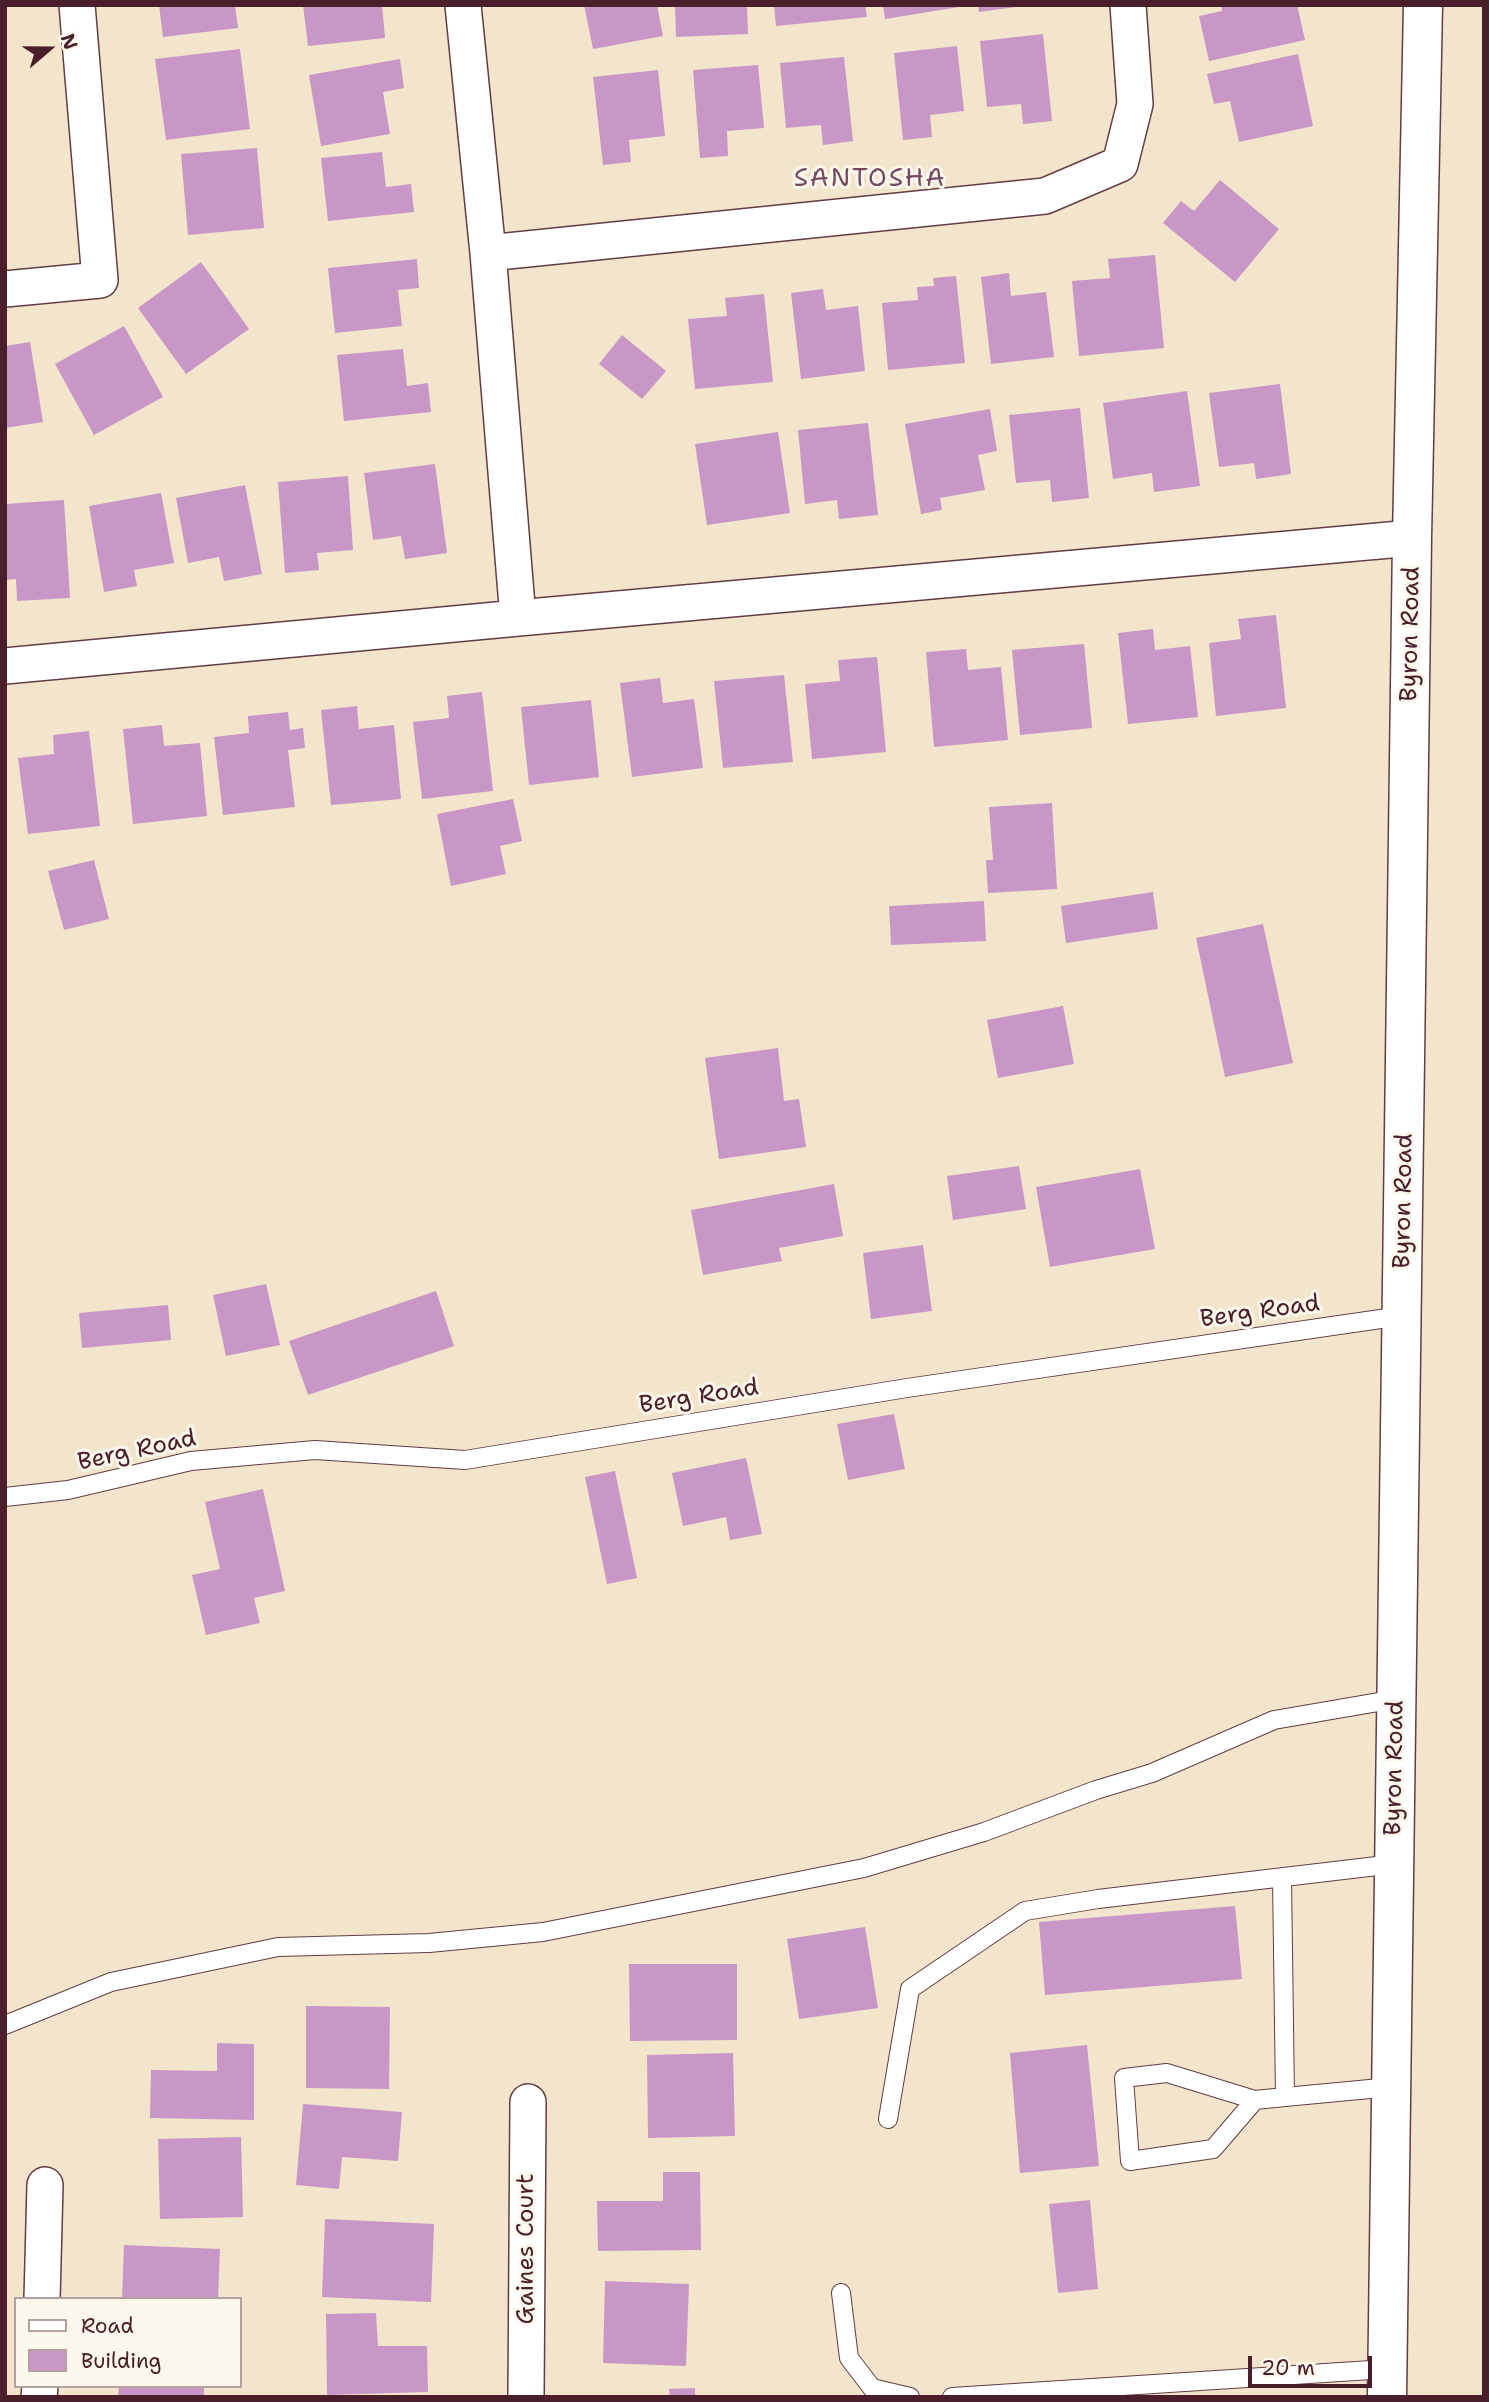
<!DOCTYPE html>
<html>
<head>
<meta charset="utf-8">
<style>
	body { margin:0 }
	#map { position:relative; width:1489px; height:2402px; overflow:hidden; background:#f2e5cb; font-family:"Shantell Sans",sans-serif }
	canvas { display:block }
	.frame { position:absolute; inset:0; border:7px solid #4a1f2b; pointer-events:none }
	.legend { position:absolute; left:14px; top:2297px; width:228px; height:91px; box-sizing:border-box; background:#fbf7ec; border:2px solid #b4a19f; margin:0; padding:9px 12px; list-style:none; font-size:21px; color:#4a1f2b }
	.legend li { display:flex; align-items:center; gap:14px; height:35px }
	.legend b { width:35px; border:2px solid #b4a19f }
	.north { position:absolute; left:14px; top:14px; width:70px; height:70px; -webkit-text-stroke:5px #fbf7ec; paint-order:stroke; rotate:70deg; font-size:19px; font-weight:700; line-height:28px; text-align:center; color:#4a1f2b }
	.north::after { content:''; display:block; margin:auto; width:24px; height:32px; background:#4a1f2b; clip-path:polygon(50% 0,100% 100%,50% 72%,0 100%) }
	.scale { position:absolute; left:1248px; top:2356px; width:124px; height:32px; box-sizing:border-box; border:4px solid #4a1f2b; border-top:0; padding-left:9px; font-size:21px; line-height:24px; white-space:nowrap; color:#4a1f2b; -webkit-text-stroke:5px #fbf7ec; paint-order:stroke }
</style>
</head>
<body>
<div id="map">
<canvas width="1489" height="2402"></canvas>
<div class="frame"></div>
<ul class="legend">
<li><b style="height:9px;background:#fff"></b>Road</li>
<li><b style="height:19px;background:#c997c7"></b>Building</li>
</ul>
<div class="north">N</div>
<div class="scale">20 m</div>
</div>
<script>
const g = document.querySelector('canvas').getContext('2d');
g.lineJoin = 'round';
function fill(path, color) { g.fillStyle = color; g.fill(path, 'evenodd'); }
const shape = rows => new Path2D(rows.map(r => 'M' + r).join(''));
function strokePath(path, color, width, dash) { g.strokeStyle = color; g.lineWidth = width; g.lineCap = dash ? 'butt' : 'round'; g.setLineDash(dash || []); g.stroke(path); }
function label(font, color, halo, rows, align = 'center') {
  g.font = font + ' "Shantell Sans",sans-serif'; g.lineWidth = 6; g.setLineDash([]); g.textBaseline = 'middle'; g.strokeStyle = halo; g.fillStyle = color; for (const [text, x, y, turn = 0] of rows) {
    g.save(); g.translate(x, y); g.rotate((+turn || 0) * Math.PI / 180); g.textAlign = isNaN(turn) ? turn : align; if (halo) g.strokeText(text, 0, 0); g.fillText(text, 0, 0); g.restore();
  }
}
const building = shape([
	[159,5,235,5,238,28,163,37],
	[303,5,382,5,385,38,308,46],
	[584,5,657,5,663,36,593,49],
	[675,5,747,5,748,34,676,37],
	[774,5,865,5,867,17,776,26],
	[883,5,958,5,959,7,885,19],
	[978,5,1015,5,1016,7,979,12],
	[1221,5,1297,5,1305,40,1209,61,1199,16,1222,11],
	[1043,34,1052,121,1023,124,1021,104,987,107,980,41],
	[957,46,964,111,930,115,932,137,903,140,894,53],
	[240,49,250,129,166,140,155,59],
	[1298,54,1313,126,1239,142,1230,101,1214,104,1207,74],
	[844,57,853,141,823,145,821,125,786,128,780,63],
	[400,59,404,88,383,92,390,134,321,146,309,75],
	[758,65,764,128,727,131,728,156,700,158,693,70],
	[658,70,665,136,629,140,631,162,603,165,593,77],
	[257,148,264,228,188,235,181,154],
	[382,152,386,187,411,184,414,212,328,221,321,158],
	[1220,180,1279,229,1235,282,1163,223,1181,201,1194,211],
	[1155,255,1164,348,1079,356,1072,281,1110,278,1108,259],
	[417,259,419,288,398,290,402,326,335,333,328,268],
	[201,262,249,329,186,374,138,308],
	[1009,273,1011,296,1046,292,1054,357,991,364,981,277],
	[956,276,965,363,888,370,882,303,918,300,917,287,934,286,933,278],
	[823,289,826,310,858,306,865,371,801,379,791,293],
	[764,294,773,382,695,389,688,319,727,316,725,298],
	[124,326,163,397,94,435,55,364],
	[622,335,666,371,642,399,599,364],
	[30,342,43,422,5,428,5,346],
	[403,349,407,386,428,383,431,412,344,421,337,355],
	[1280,384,1291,474,1256,479,1254,463,1219,467,1209,393],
	[1187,391,1200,486,1154,492,1152,473,1113,479,1103,403],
	[1080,408,1089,498,1052,502,1050,480,1016,483,1009,415],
	[990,409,997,451,978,455,985,490,940,498,942,510,921,514,905,424],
	[868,423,878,515,839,519,837,500,805,504,798,430],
	[778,432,790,513,707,525,695,444],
	[435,464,447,553,405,559,401,536,373,540,364,473],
	[348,476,353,550,317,553,319,570,285,573,278,482],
	[245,485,262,574,224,581,219,557,188,563,176,498],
	[161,493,174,563,134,570,137,586,104,592,89,506],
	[64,500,70,598,17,601,16,579,5,580,5,504],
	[1276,615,1286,708,1216,716,1209,643,1241,639,1238,619],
	[1153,629,1155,650,1190,646,1198,717,1128,724,1118,633],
	[1084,644,1092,728,1020,735,1012,650],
	[966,649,968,670,1001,667,1008,740,934,747,926,652],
	[877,657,886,752,812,759,805,684,840,681,838,660],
	[784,675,793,762,723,768,714,681],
	[660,678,663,703,694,699,703,768,632,777,620,683],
	[482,692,493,791,422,799,413,722,449,718,447,696],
	[591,700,599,777,529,785,521,707],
	[357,706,359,729,394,725,401,799,331,805,321,710],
	[288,712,290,730,303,728,305,748,288,750,295,807,223,815,214,737,249,733,248,716],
	[162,725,164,746,200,743,207,816,133,824,123,729],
	[89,731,100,826,28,834,18,758,54,754,53,735],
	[513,799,522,841,500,846,506,874,451,886,437,814],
	[1052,803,1057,889,988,893,986,860,993,860,989,807],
	[94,860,109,919,64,930,48,871],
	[1153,892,1158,929,1066,943,1061,906],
	[984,901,986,941,891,945,889,906],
	[1263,924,1293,1063,1225,1077,1196,938],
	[1063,1006,1074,1064,998,1078,987,1020],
	[778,1048,784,1101,799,1099,806,1147,719,1159,705,1058],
	[1019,1166,1026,1209,953,1220,947,1176],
	[1140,1169,1155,1249,1050,1267,1036,1187],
	[834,1184,843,1236,779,1248,782,1261,703,1275,691,1210],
	[923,1245,932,1311,871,1319,863,1253],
	[266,1284,280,1345,226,1356,213,1295],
	[436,1291,454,1346,308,1395,289,1341],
	[168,1305,171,1340,82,1348,79,1313],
	[894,1414,905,1469,848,1480,837,1424],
	[746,1458,762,1534,730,1540,726,1517,683,1526,672,1473],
	[615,1471,637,1578,607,1584,585,1477],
	[263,1489,285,1591,254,1598,260,1623,206,1635,192,1575,220,1569,205,1502],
	[1235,1906,1242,1979,1045,1995,1039,1922],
	[865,1927,878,2008,799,2019,787,1939],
	[629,1964,737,1964,737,2040,630,2041],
	[306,2006,390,2007,389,2089,306,2088],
	[217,2043,254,2044,254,2120,150,2118,151,2070,217,2071],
	[1087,2045,1099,2166,1020,2173,1010,2053],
	[733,2053,735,2136,648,2138,647,2055],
	[303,2104,402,2112,398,2161,342,2157,339,2189,296,2185],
	[241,2137,243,2217,160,2219,158,2139],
	[663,2172,700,2172,701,2250,598,2251,597,2201,663,2201],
	[1090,2200,1098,2289,1058,2293,1049,2204],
	[325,2219,434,2224,431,2302,322,2297],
	[124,2245,220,2249,218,2299,122,2298],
	[605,2281,689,2284,686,2366,603,2363],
	[376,2313,378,2346,427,2346,428,2392,327,2395,326,2314],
	[119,2386,204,2386,204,2397,118,2397],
	[695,2388,695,2397,670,2397,669,2389]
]);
const lane = shape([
	[5,1497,68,1490,191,1461,315,1450,465,1460,907,1388,1401,1316],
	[1282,1877,1285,2097,1391,2087],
	[5,2025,111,1982,278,1947,429,1943,543,1932,864,1868,984,1832,1096,1790,1152,1773,1274,1720,1396,1699],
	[1255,2100,1213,2149,1130,2161,1124,2078,1167,2073,1255,2100,1285,2097],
	[888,2119,910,1989,1025,1911,1098,1899,1394,1864],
	[841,2293,849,2358,872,2388,910,2397],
	[952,2397,1387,2369]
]);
const street = shape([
	[463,5,488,253,518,618],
	[488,253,1045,196,1120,164,1135,104,1128,5],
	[5,289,100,280,77,5],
	[5,666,518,618,1412,538],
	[42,2299,45,2185],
	[39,2397,40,2386],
	[526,2397,528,2102]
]);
const secondary = shape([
	[1387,2397,1412,538,1423,5]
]);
const streetNames = [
	["Byron Road",1411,634,-89],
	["Byron Road",1404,1201,-89],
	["Berg Road",1260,1312,-8],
	["Berg Road",699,1397,-9],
	["Berg Road",137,1451,-12],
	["Byron Road",1395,1768,-89],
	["Gaines Court",527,2249,-90]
];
const neighbourhoodNames = [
	["SANTOSHA",870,179]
];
fill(building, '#c997c7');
strokePath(lane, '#633d43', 20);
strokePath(street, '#633d43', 38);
strokePath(secondary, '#633d43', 41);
strokePath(lane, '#fff', 18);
strokePath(street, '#fff', 35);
strokePath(secondary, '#fff', 38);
label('24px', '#4a1f2b', '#fbf7ec', streetNames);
g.letterSpacing = '2px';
label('26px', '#764962', '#fbf7ec', neighbourhoodNames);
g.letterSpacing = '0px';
</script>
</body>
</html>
